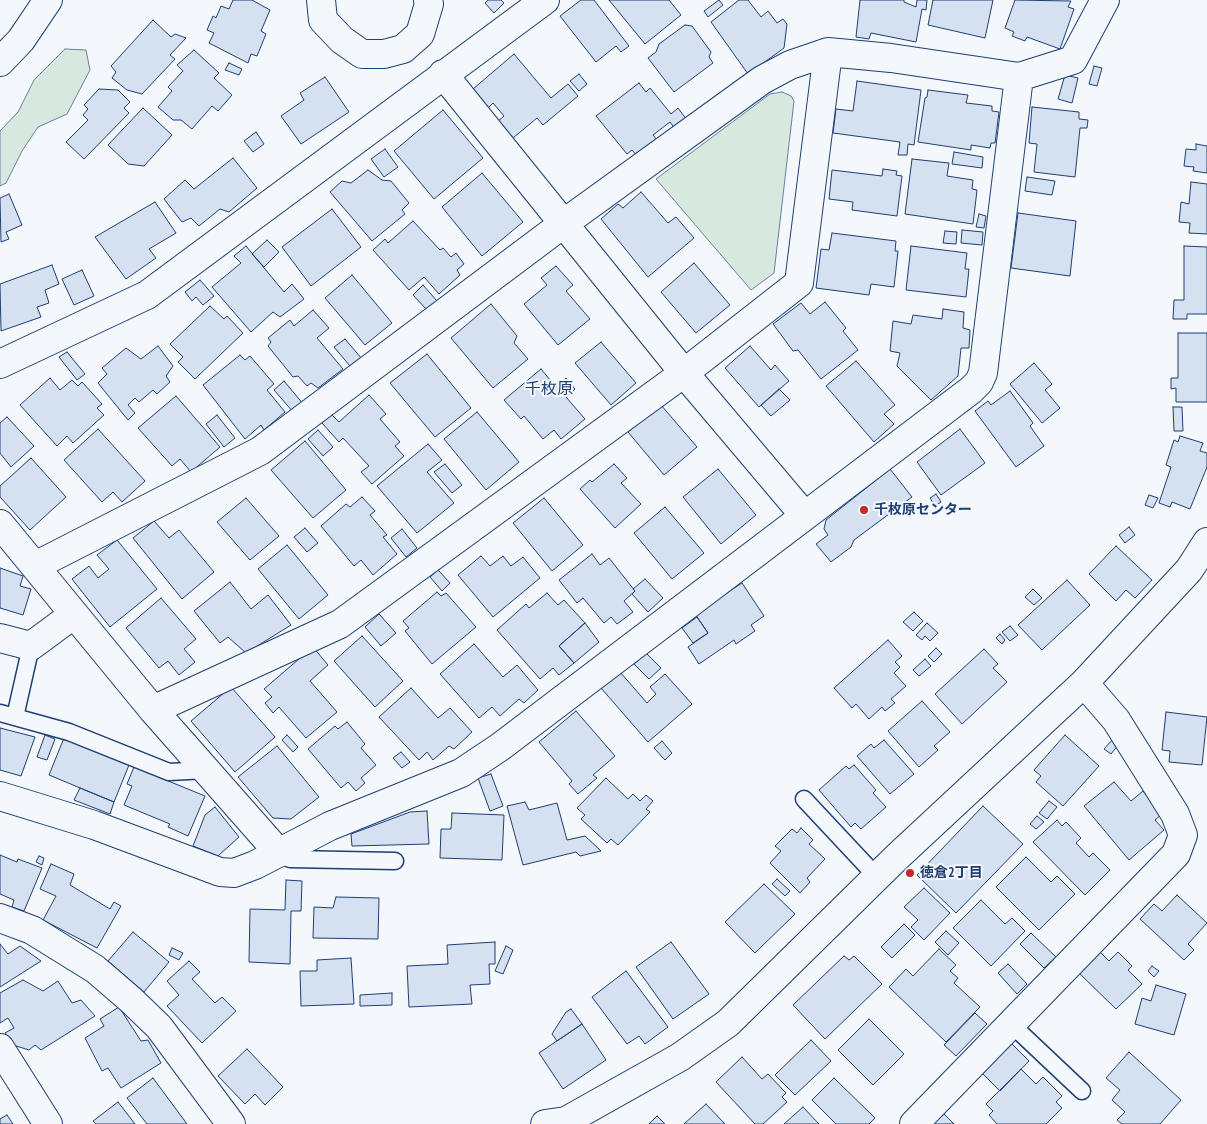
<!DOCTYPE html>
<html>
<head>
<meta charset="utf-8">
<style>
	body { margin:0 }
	canvas { display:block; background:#f4f7fb }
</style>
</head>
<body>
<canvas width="1207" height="1124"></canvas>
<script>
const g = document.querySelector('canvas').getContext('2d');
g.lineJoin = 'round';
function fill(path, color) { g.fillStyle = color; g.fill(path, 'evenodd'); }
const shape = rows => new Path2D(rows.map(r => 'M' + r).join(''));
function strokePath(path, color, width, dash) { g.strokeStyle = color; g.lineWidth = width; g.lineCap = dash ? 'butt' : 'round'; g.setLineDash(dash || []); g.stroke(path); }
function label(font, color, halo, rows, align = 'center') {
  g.font = font + ' "PT Sans Narrow","Noto Sans JP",sans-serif'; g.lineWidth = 4; g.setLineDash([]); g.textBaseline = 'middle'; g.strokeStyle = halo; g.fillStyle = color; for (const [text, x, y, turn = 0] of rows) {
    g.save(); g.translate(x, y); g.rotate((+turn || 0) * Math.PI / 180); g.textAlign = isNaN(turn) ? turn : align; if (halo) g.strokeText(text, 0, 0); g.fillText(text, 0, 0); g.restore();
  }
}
const green = shape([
	[65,49,86,50,90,70,67,114,38,127,22,151,6,183,0,186,0,131,18,112,34,80,65,49],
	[782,92,791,96,794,101,774,273,751,290,656,179,770,94,782,92]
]);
const building = shape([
	[233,0,252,0,270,10,261,31,266,34,257,56,251,54,248,63,209,43,214,33,207,30,213,16,216,18,221,6,229,9,233,0],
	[488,0,501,0,504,3,494,13,485,3,488,0],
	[581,0,594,0,629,46,621,52,616,46,596,62,560,16,581,0],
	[609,0,669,0,681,15,645,44,609,0],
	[719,0,723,5,708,17,704,11,719,0],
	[739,0,748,0,761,17,768,11,777,23,783,19,787,24,784,48,748,74,711,22,739,0],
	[860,0,904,0,904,2,916,7,917,0,927,0,926,10,922,9,916,42,871,33,869,39,856,37,860,0],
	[933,0,993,0,985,38,928,25,933,0],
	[1015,0,1071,1,1068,7,1074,9,1060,49,1027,37,1025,41,1012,36,1014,32,1005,28,1015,0],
	[153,20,171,37,175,34,186,38,170,55,175,59,142,94,127,90,112,78,116,72,111,66,153,20],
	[685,25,692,26,711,52,709,57,713,63,674,92,648,58,656,52,659,44,685,25],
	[194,50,219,73,214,78,232,95,218,111,212,106,192,129,181,120,173,120,158,107,172,91,168,87,183,71,177,65,194,50],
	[514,54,551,98,568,84,578,96,543,125,537,118,513,138,498,121,504,116,493,103,488,108,473,89,514,54],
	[229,63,242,69,239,75,225,70,229,63],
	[1094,66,1102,68,1097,86,1089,84,1094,66],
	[579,74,587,84,579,91,570,81,579,74],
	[1065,75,1078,78,1072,103,1058,99,1065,75],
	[325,77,349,112,301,144,281,116,304,100,300,93,325,77],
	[857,81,921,90,914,145,908,144,907,155,898,155,900,142,833,133,836,109,853,111,857,81],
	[639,83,646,92,650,88,671,114,678,108,687,120,675,129,670,122,653,135,658,141,638,157,632,150,627,154,596,116,639,83],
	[99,89,118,90,130,102,124,108,129,113,84,159,66,142,88,120,83,115,88,109,84,105,99,89],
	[928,90,968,95,966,103,992,106,992,111,999,112,995,143,991,143,990,148,971,145,971,150,918,142,925,98,927,97,928,90],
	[1032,107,1079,112,1079,119,1088,120,1087,128,1080,128,1075,177,1034,172,1037,144,1029,143,1032,107],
	[143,108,172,135,144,166,128,164,108,145,143,108],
	[443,110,483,158,434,199,394,151,443,110],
	[256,132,264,144,253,152,244,141,256,132],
	[1196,144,1207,146,1207,173,1193,171,1194,167,1184,166,1186,149,1196,150,1196,144],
	[385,149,398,167,384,177,371,159,385,149],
	[954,152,983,157,982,168,952,164,954,152],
	[233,158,257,188,229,212,220,209,199,226,191,218,182,222,164,199,185,180,194,189,233,158],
	[912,159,949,163,947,176,973,180,972,189,977,190,973,224,905,214,912,159],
	[883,169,897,171,896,175,902,176,897,216,852,210,853,202,829,199,832,170,882,176,883,169],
	[368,170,382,180,391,181,409,203,402,210,405,214,372,241,330,192,342,181,351,183,368,170],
	[482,173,523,222,482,256,442,207,482,173],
	[1027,177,1055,181,1052,195,1025,191,1027,177],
	[1191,182,1207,184,1207,234,1189,233,1190,223,1179,222,1181,202,1189,204,1191,182],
	[641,192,668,223,676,217,694,238,648,277,601,219,618,204,623,208,641,192],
	[9,194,22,225,6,232,9,239,1,242,0,198,9,194],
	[155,202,176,233,149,249,156,258,126,279,95,237,155,202],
	[332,209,361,247,311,286,282,247,332,209],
	[1018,213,1076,221,1070,276,1011,268,1018,213],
	[979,214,986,216,984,228,976,227,979,214],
	[413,221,440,250,443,248,451,257,456,253,464,264,457,270,460,275,439,294,424,277,409,290,373,250,385,239,388,243,413,221],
	[962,230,983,232,982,245,961,243,962,230],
	[945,231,957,232,956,244,943,243,945,231],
	[832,233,896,241,895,251,898,251,894,287,871,284,869,295,816,288,821,249,829,250,832,233],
	[267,240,279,252,264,267,252,254,267,240],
	[246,246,284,292,292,284,304,299,280,317,273,312,251,332,212,287,241,263,234,256,246,246],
	[911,246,967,253,965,269,969,269,966,297,906,290,911,246],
	[1184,246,1207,247,1207,314,1187,314,1187,319,1173,319,1174,300,1184,300,1184,246],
	[694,263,730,305,696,333,661,292,694,263],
	[52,265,59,284,45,290,49,303,37,307,41,317,1,331,0,284,52,265],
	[556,266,573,285,566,291,590,319,558,345,524,304,547,285,541,278,556,266],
	[82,270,94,296,74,305,62,279,82,270],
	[352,275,392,323,365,345,325,298,352,275],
	[200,280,214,296,203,305,196,297,192,301,185,292,200,280],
	[423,285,437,301,427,310,413,295,423,285],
	[825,302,846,328,843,331,858,350,821,379,798,350,793,351,773,324,801,303,810,314,825,302],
	[491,304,517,336,514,343,528,359,493,388,451,338,491,304],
	[210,306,224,319,227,316,243,333,195,379,178,362,183,357,170,344,210,306],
	[943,309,964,312,963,328,970,330,969,348,961,348,958,376,931,400,897,366,900,353,890,351,893,321,911,324,913,315,942,319,943,309],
	[313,310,329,328,317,338,343,369,318,388,311,383,307,386,298,376,293,377,268,346,271,342,268,338,290,320,294,326,313,310],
	[1178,333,1207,333,1207,402,1176,402,1176,388,1171,389,1171,378,1178,378,1178,333],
	[345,339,362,359,350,366,334,347,345,339],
	[601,342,636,383,611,405,575,363,601,342],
	[158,346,173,366,166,376,170,382,157,394,153,390,139,402,135,398,128,405,135,413,128,420,98,383,107,374,102,368,126,348,141,359,158,346],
	[750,346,771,370,775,365,789,381,759,407,725,368,750,346],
	[67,352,85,374,77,380,59,357,67,352],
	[427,354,471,408,435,437,390,383,427,354],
	[240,355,245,360,250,356,274,384,267,390,285,412,264,430,261,425,245,439,203,385,240,355],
	[856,361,895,405,884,414,894,424,874,442,826,386,856,361],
	[1034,363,1052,384,1045,390,1060,408,1042,423,1010,384,1034,363],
	[541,369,556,387,566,378,575,389,566,397,585,419,561,439,554,430,543,439,524,416,521,419,504,400,541,369],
	[50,378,60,390,72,380,78,386,82,382,102,404,97,408,104,415,73,443,67,436,57,446,20,405,50,378],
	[284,381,304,405,294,413,274,390,284,381],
	[779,389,790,400,771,416,761,405,779,389],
	[1010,391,1033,423,1030,426,1044,446,1016,467,975,411,988,401,991,405,1010,391],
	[369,395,386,414,380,419,400,442,395,446,404,456,372,484,361,472,369,466,343,438,339,442,322,423,331,414,339,422,369,395],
	[176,396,220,447,191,472,180,459,172,466,138,428,176,396],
	[661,405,697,447,664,475,628,432,661,405],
	[1173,407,1182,407,1183,431,1174,431,1173,407],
	[477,412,519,462,486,490,444,439,477,412],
	[217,415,235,438,224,447,206,424,217,415],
	[7,417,34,446,11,467,0,453,0,423,7,417],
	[98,429,145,481,122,502,113,492,102,502,64,460,98,429],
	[960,429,985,463,941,495,917,462,960,429],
	[318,430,333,447,323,456,308,439,318,430],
	[1180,436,1203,443,1200,451,1207,453,1207,467,1190,509,1172,502,1170,507,1159,503,1171,467,1166,465,1174,440,1178,442,1180,436],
	[305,441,346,490,313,518,271,470,305,441],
	[428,444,442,460,427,472,454,503,417,533,377,486,428,444],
	[31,458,66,497,30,530,0,497,0,486,31,458],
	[445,464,462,485,452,493,434,472,445,464],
	[614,464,627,478,621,483,641,504,615,528,580,489,590,480,592,482,614,464],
	[718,469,756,515,721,544,683,497,718,469],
	[890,469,912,497,854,540,851,547,831,562,816,544,828,535,824,529,826,520,890,469],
	[936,494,941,502,935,506,930,498,936,494],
	[1149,495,1158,498,1153,508,1145,505,1149,495],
	[362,497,375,511,370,515,387,535,383,537,397,554,373,575,361,560,354,566,321,526,346,504,350,507,362,497],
	[246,498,279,536,250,560,217,522,246,498],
	[544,498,583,545,552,571,513,523,544,498],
	[665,507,704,553,672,579,634,533,665,507],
	[154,521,169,538,179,530,214,572,182,599,133,538,154,521],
	[1129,527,1135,535,1125,543,1119,535,1129,527],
	[305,528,318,543,307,552,294,537,305,528],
	[402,529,417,548,406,557,391,538,402,529],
	[117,540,157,589,110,627,72,579,89,566,98,578,109,569,97,555,117,540],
	[287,545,328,595,299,619,258,569,287,545],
	[1116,546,1152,580,1135,598,1126,590,1116,601,1089,574,1116,546],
	[592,554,600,565,609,558,635,591,624,601,633,612,617,624,611,617,604,623,583,598,577,603,559,580,592,554],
	[481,556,490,566,503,556,511,566,523,557,540,578,493,617,458,575,481,556],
	[0,568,23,576,20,586,31,589,23,615,0,608,0,568],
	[438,570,450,583,442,591,430,577,438,570],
	[645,579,663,598,648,612,632,594,635,591,633,589,645,579],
	[1067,580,1090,605,1042,650,1018,625,1067,580],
	[230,582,251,609,268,595,291,625,246,653,228,637,220,643,194,611,230,582],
	[742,583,764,616,751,625,755,631,736,644,734,640,699,664,688,647,708,633,695,614,742,583],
	[1033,589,1042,598,1034,605,1025,597,1033,589],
	[437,592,441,596,446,593,476,627,432,664,405,631,409,628,403,621,437,592],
	[547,593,558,605,564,600,585,623,559,646,574,663,559,675,553,668,540,679,497,630,526,604,529,608,547,593],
	[161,598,196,639,184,649,195,662,179,675,168,661,159,668,126,628,161,598],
	[914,612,923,621,913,631,903,622,914,612],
	[379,614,396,633,381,646,365,627,379,614],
	[697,617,708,633,693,643,682,628,697,617],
	[585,623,599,642,574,663,559,646,585,623],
	[927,623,938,633,930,641,925,636,922,640,916,635,927,623],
	[1010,626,1018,635,1010,641,1002,632,1010,626],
	[1000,634,1005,640,1002,644,996,638,1000,634],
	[362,636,403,681,375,707,334,661,362,636],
	[888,640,902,656,895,662,900,667,894,673,906,686,891,699,895,703,885,711,882,707,869,719,856,704,852,708,834,688,888,640],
	[474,644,503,677,517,665,538,690,524,703,519,699,500,716,492,707,479,718,440,674,474,644],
	[313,647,328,665,310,681,337,712,306,738,279,707,273,713,265,703,272,697,264,689,313,647],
	[936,648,942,654,934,662,928,656,936,648],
	[984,649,998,664,993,668,1007,682,962,724,935,694,984,649],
	[646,653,661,668,649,679,634,664,646,653],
	[925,659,931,666,919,676,913,670,925,659],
	[620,672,647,703,656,694,650,687,665,674,692,704,648,742,601,688,620,672],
	[231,687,275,737,235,772,191,721,231,687],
	[411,688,438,718,450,708,472,732,454,749,449,746,433,760,427,752,419,760,379,717,411,688],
	[922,701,950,732,934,746,938,750,919,767,888,731,922,701],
	[576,711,615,756,593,775,597,778,578,794,569,784,572,781,539,742,576,711],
	[1166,712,1207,717,1202,765,1169,762,1170,751,1162,750,1166,712],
	[347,722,365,744,361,748,376,765,361,778,365,783,356,791,348,782,341,788,308,749,335,726,338,729,347,722],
	[0,728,35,737,21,776,0,770,0,728],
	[45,735,55,739,47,760,37,757,45,735],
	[287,735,298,747,293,752,282,740,287,735],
	[1065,735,1099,766,1063,806,1036,782,1041,776,1034,770,1065,735],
	[64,738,129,765,114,802,49,775,64,738],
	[1113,739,1119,744,1111,754,1104,749,1113,739],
	[884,740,914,774,890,794,857,756,871,744,874,748,884,740],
	[662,741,672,753,665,760,654,748,662,741],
	[277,746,319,797,291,819,273,818,238,777,277,746],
	[401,752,410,762,402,768,393,758,401,752],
	[854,765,876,790,873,793,886,807,861,829,855,823,851,827,819,790,846,766,849,769,854,765],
	[134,767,205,796,188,836,168,827,170,824,124,805,132,786,127,784,134,767],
	[491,774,503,806,490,811,478,778,491,774],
	[606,778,628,799,633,794,640,801,646,795,653,801,646,809,650,812,618,845,611,839,607,843,581,819,585,815,577,808,606,778],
	[1114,782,1131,801,1143,791,1162,814,1155,820,1164,830,1129,860,1084,806,1114,782],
	[80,788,114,802,110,814,74,800,80,788],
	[1049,801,1057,807,1047,819,1039,813,1049,801],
	[525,802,529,810,557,803,567,840,585,836,601,851,580,856,576,852,523,865,507,806,525,802],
	[983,806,1023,844,956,913,917,875,983,806],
	[215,807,239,837,218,856,193,846,205,815,215,807],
	[427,811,429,844,352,846,351,834,410,812,427,811],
	[452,813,504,815,502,860,440,858,441,829,451,829,452,813],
	[1037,816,1044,822,1036,829,1030,824,1037,816],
	[1057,820,1062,826,1066,822,1081,838,1076,843,1089,857,1093,853,1110,870,1085,895,1033,842,1057,820],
	[801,828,813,840,809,844,825,859,807,878,810,882,800,893,770,863,781,851,775,846,792,829,797,833,801,828],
	[0,855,17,862,18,859,42,868,24,911,12,907,14,900,0,894,0,855],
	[39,856,44,858,42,865,36,862,39,856],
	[1026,857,1051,882,1057,876,1075,894,1039,930,996,887,1026,857],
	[51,864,74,874,70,885,110,909,114,902,121,906,97,948,43,920,56,896,40,889,51,864],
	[777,879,790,891,785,896,772,884,777,879],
	[286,880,302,881,301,911,291,911,290,964,249,962,250,909,285,910,286,880],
	[764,884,795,914,755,953,725,922,764,884],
	[924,888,950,913,924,940,911,927,918,920,904,907,924,888],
	[1177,895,1207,923,1188,944,1194,950,1184,960,1140,919,1154,904,1162,911,1177,895],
	[336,897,379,898,378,939,313,938,314,907,333,908,336,897],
	[981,900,1005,924,1012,918,1025,931,991,966,953,928,981,900],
	[904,924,915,935,892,958,881,947,904,924],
	[946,931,959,943,948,955,935,942,946,931],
	[133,932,169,962,144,992,108,961,133,932],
	[1031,933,1056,957,1044,968,1020,944,1031,933],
	[495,942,495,964,489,964,490,984,470,985,472,1004,409,1007,407,966,448,964,447,945,495,942],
	[671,942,709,994,673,1019,636,967,671,942],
	[0,944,8,954,20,946,41,961,0,987,0,944],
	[506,946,513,950,503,974,495,971,506,946],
	[172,948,183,953,179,960,169,955,172,948],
	[939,949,956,965,950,971,958,978,954,983,980,1007,946,1042,889,987,906,969,913,976,939,949],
	[1100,952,1109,961,1118,952,1132,966,1128,970,1142,984,1116,1009,1079,973,1100,952],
	[844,956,849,960,854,956,882,984,825,1039,793,1005,844,956],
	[351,958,354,1004,301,1006,300,971,317,971,317,960,351,958],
	[189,961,200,972,192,979,215,1003,222,997,236,1011,202,1043,167,1006,179,995,167,981,189,961],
	[1008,964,1027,984,1017,994,998,973,1008,964],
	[1152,966,1159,971,1154,977,1148,971,1152,966],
	[626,971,668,1027,645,1044,639,1036,627,1044,592,997,626,971],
	[23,980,43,991,58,981,72,1003,81,1000,95,1016,41,1050,35,1045,29,1050,13,1045,5,1033,14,1028,8,1018,0,1023,0,993,23,980],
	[1156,985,1186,994,1174,1035,1135,1024,1142,998,1151,1001,1156,985],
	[392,993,392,1005,360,1006,360,995,392,993],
	[119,1007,141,1041,148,1040,161,1063,121,1088,108,1068,102,1071,85,1038,104,1026,100,1019,119,1007],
	[571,1009,582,1024,557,1041,552,1034,566,1012,571,1009],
	[975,1013,987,1024,956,1056,944,1045,975,1013],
	[869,1019,904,1054,873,1085,838,1050,869,1019],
	[582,1024,606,1060,563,1089,539,1053,582,1024],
	[811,1040,831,1061,795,1095,775,1075,811,1040],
	[1010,1042,1029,1061,1000,1091,981,1072,1010,1042],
	[247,1049,283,1087,265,1105,255,1094,245,1104,218,1076,247,1049],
	[1129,1052,1181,1100,1160,1124,1122,1124,1117,1120,1125,1112,1112,1100,1120,1090,1106,1078,1129,1052],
	[742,1057,762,1079,768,1074,786,1093,782,1097,787,1102,763,1124,755,1124,716,1082,742,1057],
	[1021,1069,1036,1084,1043,1077,1062,1096,1056,1102,1062,1108,1046,1124,997,1124,989,1115,993,1111,986,1104,1021,1069],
	[153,1078,187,1124,147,1124,127,1098,153,1078],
	[834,1078,875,1118,869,1124,836,1124,812,1100,834,1078],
	[118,1102,135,1124,96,1124,93,1121,118,1102],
	[706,1104,725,1124,684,1124,706,1104],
	[803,1107,819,1124,784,1124,803,1107],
	[943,1113,954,1124,933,1124,943,1113],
	[7,1115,13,1124,0,1124,0,1119,7,1115],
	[657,1116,665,1124,649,1124,657,1116]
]);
const service = shape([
	[0,713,69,732,169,772,207,770],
	[15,717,31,646],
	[804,799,877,877],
	[279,853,290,859,395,861],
	[1011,1024,1082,1091]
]);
const minor = shape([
	[321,0,323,20,342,40,362,54,384,54,403,49,420,34,429,4,428,0],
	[443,74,684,373,804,515],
	[0,364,147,295,545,0],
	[0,524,153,710,279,853],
	[35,566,260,451,563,224,762,80,790,65,828,52,891,58,1019,77,1073,60,1105,0],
	[0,638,31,646,73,615],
	[153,710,340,624,684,373,799,283,828,52],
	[0,796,94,825,220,872,234,873,255,865,330,826,461,773,500,747,971,390,979,382,983,373,1019,77],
	[0,918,32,930,95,969,131,1000,159,1027,231,1124],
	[0,1048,48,1124],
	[545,1124,566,1121,680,1057,728,1023,897,857,1084,683,1189,570,1207,542],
	[914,1124,1176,854,1183,835,1175,814,1116,720,1084,683]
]);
const tertiary = shape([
	[0,62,21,40,48,0]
]);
const markers = [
	[864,510,5,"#c62828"],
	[910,873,5,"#c62828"]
];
const poiNames = [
	["千枚原センター",874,510],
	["徳倉2丁目",920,873]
];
const quarterNames = [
	["千枚原",549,389]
];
fill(green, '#d7e8df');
strokePath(green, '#687fa3', 1);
fill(building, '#d5e0f0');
strokePath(building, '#1d3f73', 1);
strokePath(service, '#1d3f73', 19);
strokePath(minor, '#1d3f73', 30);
strokePath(tertiary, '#1d3f73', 30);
strokePath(service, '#f4f7fb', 16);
strokePath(minor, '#f4f7fb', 28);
strokePath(tertiary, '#f4f7fb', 28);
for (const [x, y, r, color] of markers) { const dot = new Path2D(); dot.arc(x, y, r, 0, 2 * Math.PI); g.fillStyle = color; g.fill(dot); strokePath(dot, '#f4f7fb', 2); }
label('bold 14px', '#1d3f73', '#f4f7fb', poiNames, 'left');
label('16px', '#1d3f73', '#f4f7fb', quarterNames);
</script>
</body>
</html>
